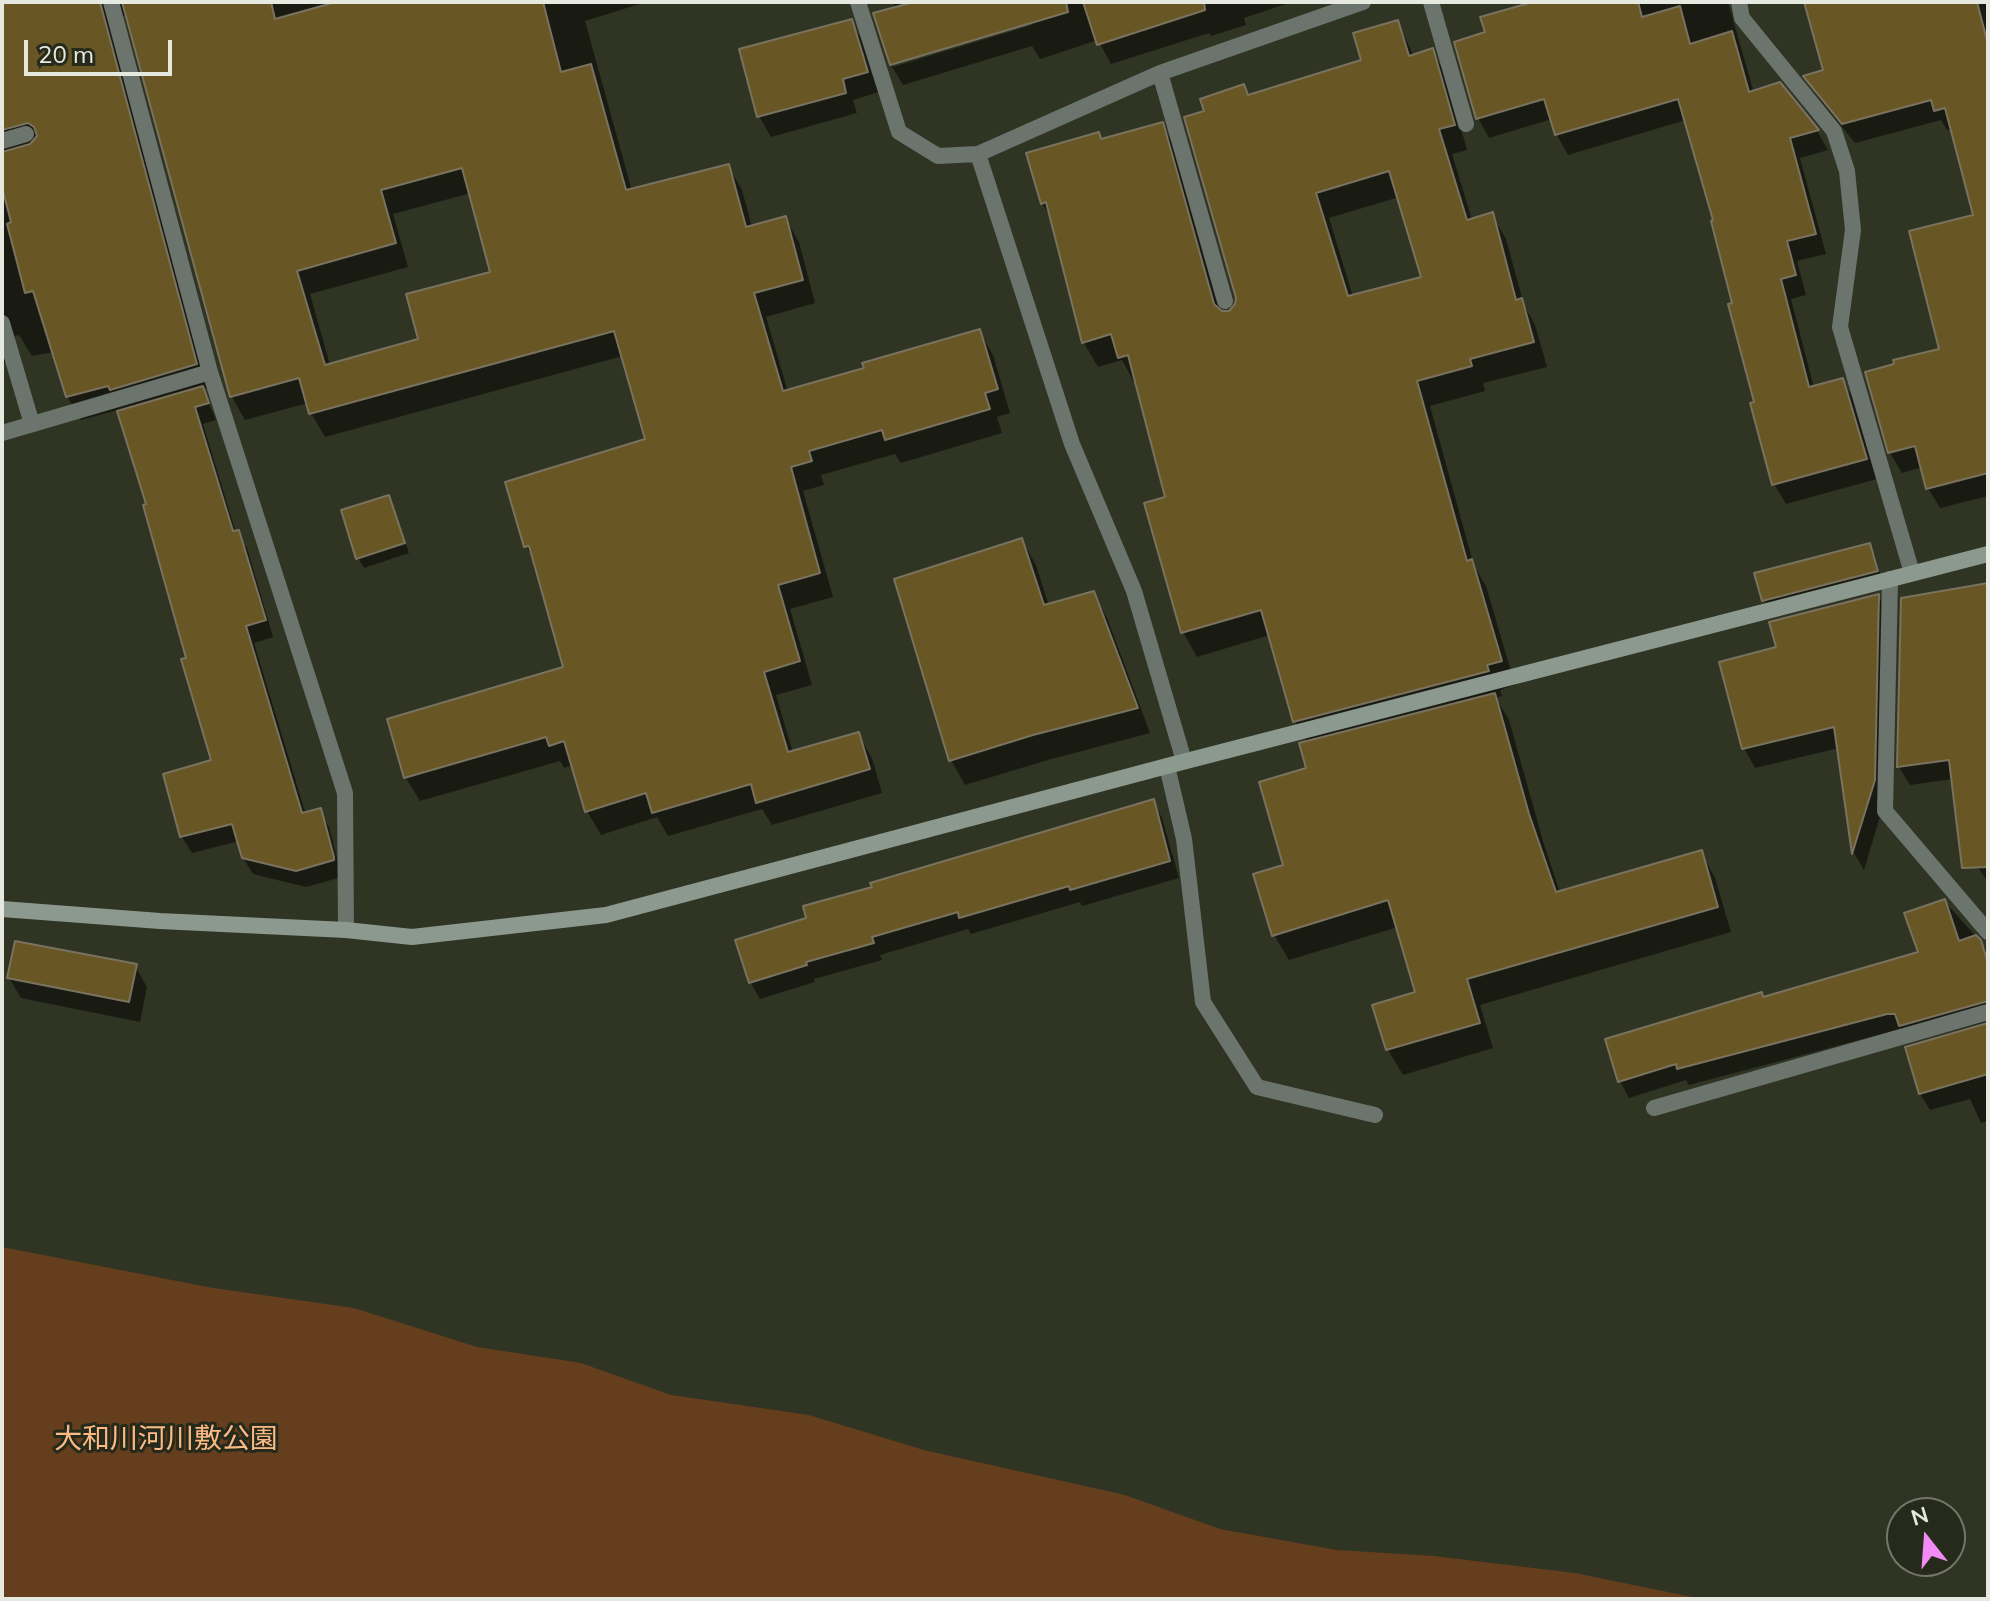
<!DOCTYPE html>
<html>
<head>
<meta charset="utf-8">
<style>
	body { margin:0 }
	#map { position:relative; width:1990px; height:1601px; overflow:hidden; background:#2f3423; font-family:Mulish,sans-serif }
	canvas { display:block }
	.frame { position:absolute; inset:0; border:4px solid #e6e9df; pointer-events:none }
	.north { position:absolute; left:1886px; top:1497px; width:80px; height:80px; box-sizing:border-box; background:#262a1a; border:2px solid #737669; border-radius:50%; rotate:343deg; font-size:22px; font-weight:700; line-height:32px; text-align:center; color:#e6e9df }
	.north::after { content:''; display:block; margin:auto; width:28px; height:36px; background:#f18af4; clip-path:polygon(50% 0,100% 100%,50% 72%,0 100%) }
	.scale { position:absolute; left:24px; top:40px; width:148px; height:36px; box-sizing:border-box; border:4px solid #e6e9df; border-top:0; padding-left:10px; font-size:24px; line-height:28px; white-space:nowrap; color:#e6e9df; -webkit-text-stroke:6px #262a1a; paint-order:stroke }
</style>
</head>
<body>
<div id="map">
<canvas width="1990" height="1601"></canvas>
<div class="frame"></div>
<div class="north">N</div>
<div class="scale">20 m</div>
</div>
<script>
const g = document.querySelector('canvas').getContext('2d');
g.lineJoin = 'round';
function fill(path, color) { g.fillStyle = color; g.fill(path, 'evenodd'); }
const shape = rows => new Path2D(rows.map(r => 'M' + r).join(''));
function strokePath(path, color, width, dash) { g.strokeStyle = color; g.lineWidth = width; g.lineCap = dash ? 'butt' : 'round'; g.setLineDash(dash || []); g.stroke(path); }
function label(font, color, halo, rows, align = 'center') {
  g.font = font + ' Mulish,"Noto Sans JP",sans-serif'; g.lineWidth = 6; g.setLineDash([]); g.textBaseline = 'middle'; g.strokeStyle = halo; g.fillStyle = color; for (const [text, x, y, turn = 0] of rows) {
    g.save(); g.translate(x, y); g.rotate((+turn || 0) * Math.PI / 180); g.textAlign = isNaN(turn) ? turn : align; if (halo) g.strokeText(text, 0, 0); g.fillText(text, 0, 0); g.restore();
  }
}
const green = shape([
	[2,1247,213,1288,354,1308,477,1347,581,1363,671,1395,809,1415,924,1450,1125,1495,1220,1529,1337,1550,1434,1556,1575,1573,1702,1599,2,1599]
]);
const shadow = shape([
	[2,2,646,2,585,21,632,191,728,166,742,190,752,227,785,218,799,242,815,303,766,317,788,392,866,369,979,331,993,355,1010,413,997,417,1002,433,901,463,895,454,821,475,824,485,803,491,833,597,790,609,812,685,776,695,793,753,858,734,872,758,882,793,772,825,762,809,668,836,657,817,601,835,587,811,573,765,564,768,560,761,420,801,406,778,389,721,566,668,536,564,526,546,648,441,623,356,325,437,311,413,308,403,245,420,232,397,128,14,116,19,209,388,203,390,216,420,203,424,236,533,247,548,273,637,254,643,306,815,320,811,329,827,342,877,306,887,253,874,243,858,239,841,192,853,182,837,165,775,213,762,149,505,118,410,81,420,67,396,54,352,32,356,19,335,8,338,7,362,2,364],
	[471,193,492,273,420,340,330,365,310,294,408,267,393,214],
	[893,2,1292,2,1244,18,1246,25,1211,36,1209,33,1111,64,1098,40,1040,59,1032,46,903,85,891,65,876,14,896,9],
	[1031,21,1032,25,893,67,893,62],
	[1540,2,1728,2,1754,93,1780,85,1817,131,1828,150,1800,158,1826,254,1797,261,1806,295,1791,299,1814,388,1842,380,1854,400,1877,479,1786,504,1774,484,1716,221,1686,120,1568,155,1557,135,1552,119,1489,138,1478,118,1488,34],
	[1806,2,1988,2,1988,496,1940,508,1928,488,1923,467,1902,473,1890,453,1867,373,1941,350,1975,216,1953,129,1947,130,1941,120,1855,143,1817,96,1806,77,1826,71],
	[851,21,863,42,879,92,853,100,857,113,771,137,759,116,742,50],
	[1397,22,1414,56,1432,51,1446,75,1467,150,1452,154,1472,220,1492,215,1506,239,1524,305,1535,325,1547,367,1483,383,1485,391,1430,406,1474,566,1486,586,1515,685,1500,690,1502,696,1496,698,1509,720,1543,841,1560,893,1701,852,1715,878,1731,932,1480,1005,1493,1048,1403,1075,1388,1050,1375,1006,1417,993,1398,927,1289,960,1274,935,1285,867,1308,769,1307,743,1295,721,1270,635,1197,657,1183,632,1167,499,1137,381,1134,382,1122,360,1098,367,1084,343,1053,221,1042,203,1102,141,1162,125,1176,149,1223,313,1230,313,1237,305,1207,113,1244,86,1250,97,1363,61],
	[1399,197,1423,278,1353,297,1329,218],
	[388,497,409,553,364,568,358,558],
	[1022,540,1036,565,1049,606,1093,593,1107,618,1150,733,1048,760,965,785,951,760],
	[1869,545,1875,555,1882,581,1770,610,1764,600],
	[1988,585,1988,882,1972,859,1953,779,1910,785,1899,767],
	[1878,596,1889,615,1885,800,1864,870,1854,853,1839,748,1755,768,1744,748,1778,649],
	[1153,801,1162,818,1179,878,1082,906,1080,902,971,934,968,929,880,955,882,960,814,979,815,982,760,999,750,982],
	[1944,901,1982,943,1988,954,1988,1021,1910,1042,1897,1030,1689,1085,1686,1080,1629,1098,1620,1081,1764,999,1920,953],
	[135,966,147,987,140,1022,21,998,9,978],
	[1988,1025,1988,1121,1981,1123,1970,1099,1930,1110,1920,1094]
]);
const building = shape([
	[2,2,100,2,197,364,110,390,108,386,66,397,33,291,25,293,7,224,11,222,2,187,2,152,30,144,37,136,34,127,28,123,2,130,2,2],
	[122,2,271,2,275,19,336,2,543,2,561,72,591,64,626,190,729,164,746,227,786,216,803,280,754,293,783,391,864,368,862,363,980,329,998,389,985,393,990,409,885,440,882,430,809,451,812,461,791,467,820,573,778,585,800,661,764,672,788,752,859,732,870,769,756,803,751,784,652,813,646,793,585,812,564,741,549,746,546,737,404,778,387,719,563,667,529,546,524,547,505,482,645,439,614,331,309,414,299,378,230,397,122,2],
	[462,168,490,272,406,294,418,339,325,365,297,271,396,243,381,190,462,168],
	[914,2,1066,2,1068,12,890,65,873,13,914,2],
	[1083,2,1204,2,1205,10,1097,45,1083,2],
	[1533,2,1638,2,1642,17,1680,6,1690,44,1732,31,1749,92,1780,82,1819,130,1790,138,1816,234,1787,241,1796,275,1781,279,1809,387,1843,378,1867,459,1772,485,1750,403,1754,402,1728,304,1732,303,1711,221,1713,220,1678,99,1555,135,1544,99,1476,119,1454,42,1485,32,1480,17,1533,2],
	[1804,2,1977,2,1988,44,1988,473,1926,489,1915,446,1888,453,1865,372,1894,364,1893,360,1939,349,1909,231,1973,215,1945,108,1934,111,1931,100,1842,124,1803,76,1823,70,1804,2],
	[852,19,868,72,843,79,846,93,757,117,739,49,852,19],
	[1398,20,1409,56,1433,48,1455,125,1439,129,1467,220,1493,212,1516,300,1522,298,1534,342,1470,359,1472,366,1417,381,1467,561,1472,559,1502,661,1487,665,1489,671,1293,722,1261,610,1181,633,1144,503,1165,497,1128,355,1118,358,1111,334,1082,343,1046,202,1041,204,1026,153,1099,132,1101,139,1163,122,1214,304,1222,311,1229,311,1235,304,1236,298,1184,117,1204,111,1200,99,1244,84,1248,95,1361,60,1353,33,1398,20],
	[1389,171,1421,277,1348,296,1316,193,1389,171],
	[203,386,209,403,195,407,233,531,239,530,266,620,246,626,302,813,321,808,334,857,334,860,296,871,242,858,232,824,180,837,163,774,211,760,181,659,186,658,143,505,146,504,117,411,203,386],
	[389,495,405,543,356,559,341,510,389,495],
	[1022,538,1044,605,1094,591,1138,708,1033,735,949,761,894,579,1022,538],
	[1870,543,1878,571,1762,601,1754,573,1870,543],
	[1988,583,1988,867,1962,868,1949,760,1897,767,1901,598,1988,583],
	[1879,594,1875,780,1852,854,1834,727,1742,749,1719,662,1776,647,1769,622,1879,594],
	[1495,693,1529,814,1556,892,1702,850,1718,907,1467,979,1480,1023,1386,1050,1372,1005,1415,992,1388,900,1272,936,1253,874,1283,865,1259,782,1306,768,1299,743,1495,693],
	[1154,799,1170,861,1070,890,1069,886,959,918,958,912,872,937,874,943,806,962,807,965,749,983,735,940,806,918,803,906,872,887,870,883,1154,799],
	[1945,899,1959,941,1976,935,1981,940,1988,963,1988,1001,1899,1026,1895,1014,1887,1014,1677,1069,1676,1064,1618,1082,1605,1039,1762,992,1763,997,1918,952,1904,913,1945,899],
	[15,941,137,964,129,1002,7,978,15,941],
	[1988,1023,1988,1074,1919,1094,1905,1047,1988,1023]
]);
const lane = shape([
	[1431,2,1466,124],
	[2,141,26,134],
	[2,323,32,424],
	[1654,1108,1988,1012]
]);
const street = shape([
	[111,2,210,372,345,793,346,930],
	[858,2,899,132,938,156,978,154,1160,73,1363,2],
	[1739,2,1742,18,1834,131,1847,171,1853,230,1840,327,1912,573],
	[1160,73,1225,301],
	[978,154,1072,444,1134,591,1184,761],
	[2,433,210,372],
	[1890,579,1885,811,1988,932],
	[1167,766,1184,839,1203,1002,1257,1087,1375,1115]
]);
const secondary = shape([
	[2,909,160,921,346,930,412,937,606,915,1167,766,1988,554]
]);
const parkNames = [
	["大和川河川敷公園",166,1440]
];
fill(green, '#653e1e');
fill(shadow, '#0007');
fill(building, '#685624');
strokePath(building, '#79725f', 2);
strokePath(lane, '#6c746e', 16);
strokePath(street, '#6c746e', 16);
strokePath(secondary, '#8c998f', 16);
label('28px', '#fbb985', '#262a1a', parkNames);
</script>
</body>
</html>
